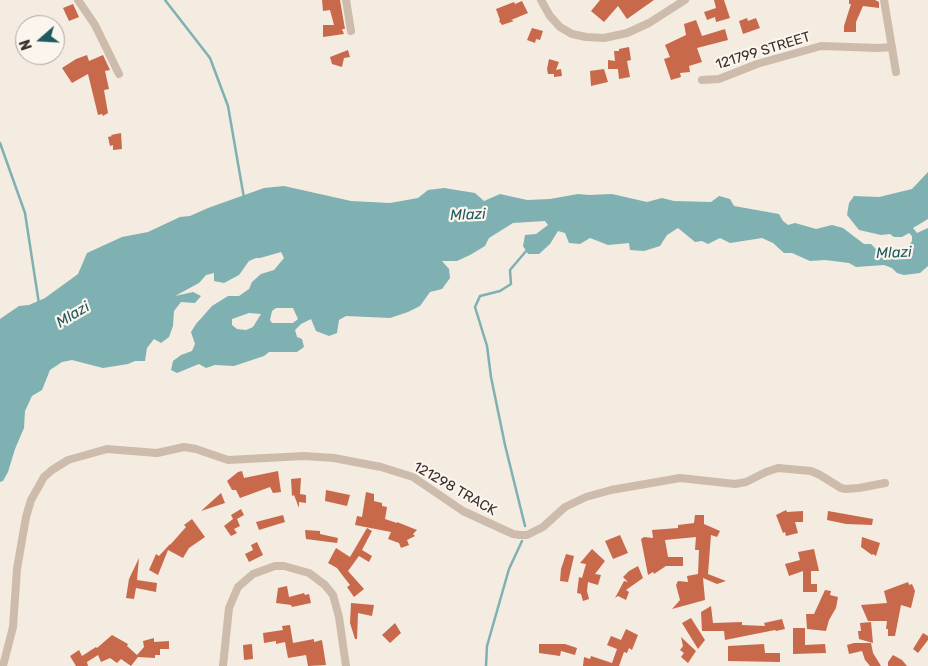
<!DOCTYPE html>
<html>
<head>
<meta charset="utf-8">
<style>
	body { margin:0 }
	#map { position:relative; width:928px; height:666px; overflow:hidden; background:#f4ebe1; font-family:Rubik,sans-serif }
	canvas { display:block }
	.north { position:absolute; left:15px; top:15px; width:50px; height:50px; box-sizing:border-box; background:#fbf5ee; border:1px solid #aea6a0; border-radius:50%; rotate:251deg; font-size:14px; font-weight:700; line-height:20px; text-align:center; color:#3b302b }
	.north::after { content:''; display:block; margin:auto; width:18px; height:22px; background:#1f5a5e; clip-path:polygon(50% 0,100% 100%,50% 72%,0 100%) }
</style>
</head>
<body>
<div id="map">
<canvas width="928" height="666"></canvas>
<div class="north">N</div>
</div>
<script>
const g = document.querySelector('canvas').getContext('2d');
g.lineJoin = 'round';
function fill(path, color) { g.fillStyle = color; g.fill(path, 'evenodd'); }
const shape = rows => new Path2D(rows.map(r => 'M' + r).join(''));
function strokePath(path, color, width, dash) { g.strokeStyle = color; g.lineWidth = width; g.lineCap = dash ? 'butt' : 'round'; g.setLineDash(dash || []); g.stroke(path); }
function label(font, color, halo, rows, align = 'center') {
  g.font = font + ' Rubik,sans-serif'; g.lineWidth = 4.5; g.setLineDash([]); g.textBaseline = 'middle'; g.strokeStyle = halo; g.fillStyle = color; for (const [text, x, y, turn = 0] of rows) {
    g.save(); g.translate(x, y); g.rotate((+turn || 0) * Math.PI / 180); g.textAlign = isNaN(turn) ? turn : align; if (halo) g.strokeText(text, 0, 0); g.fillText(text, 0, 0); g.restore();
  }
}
const water = shape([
	[928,172,928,219,913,228,917,233,928,228,928,266,920,273,904,275,897,273,892,268,884,265,856,267,849,263,825,260,810,261,792,253,784,253,773,243,762,238,730,243,720,238,708,244,702,241,695,242,678,228,667,235,660,246,644,251,630,250,629,243,608,245,590,238,580,244,569,243,565,233,558,231,550,244,539,254,528,254,523,246,525,235,536,234,548,225,545,221,513,223,489,238,485,246,470,255,457,261,442,261,449,269,450,278,442,289,430,292,420,306,408,312,390,318,346,316,339,320,337,333,329,336,316,331,311,319,301,324,295,330,297,337,302,339,304,347,297,352,269,352,264,356,234,366,215,365,206,368,199,364,177,373,171,370,173,361,181,355,192,351,195,344,191,332,196,324,212,306,228,296,239,296,249,289,252,282,261,274,274,270,284,258,281,252,260,258,256,258,249,261,239,275,224,283,214,281,214,273,206,275,199,283,175,296,193,292,201,296,195,303,181,302,174,311,173,326,169,337,161,343,154,339,147,348,145,361,135,361,128,364,103,368,72,360,62,362,50,370,42,390,32,396,25,411,24,428,15,449,8,472,3,481,0,482,0,319,19,306,29,305,45,298,78,274,87,253,122,237,148,232,180,217,190,216,208,208,264,188,284,186,351,201,390,203,418,198,428,190,444,188,475,193,484,201,500,194,527,200,550,199,578,194,589,195,612,194,647,202,662,198,674,201,711,202,719,196,730,199,734,206,779,214,783,221,788,225,795,223,816,229,832,225,843,228,864,244,871,244,880,253,888,248,907,248,912,241,912,236,909,233,902,237,894,237,890,234,881,235,859,230,847,215,849,203,854,196,879,197,912,189],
	[276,308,293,308,298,319,293,323,272,323,270,320,272,311],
	[249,313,261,314,253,327,246,330,237,329,232,325,232,319]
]);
const stream = shape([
	[165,0,210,58,228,106,244,198],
	[0,143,25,213,39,304],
	[525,526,505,445,491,377,487,346,475,307,480,296,500,291,511,284,510,270,527,250],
	[486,666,487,646,509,569,522,541]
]);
const building = shape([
	[322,0,340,0,345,29,342,29,344,34,323,37,323,25,334,25,330,10,323,11],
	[600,0,654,0,627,19,618,6,604,22,591,11],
	[714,0,724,0,730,18,716,22,715,17,707,20,704,12,716,8],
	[849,0,875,0,879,2,879,8,863,6,856,22,856,32,844,32,844,26,851,4,849,4],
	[522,1,528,13,511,20,514,21,502,25,499,21,500,20,496,9,514,2,515,4],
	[73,4,79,17,69,21,63,8],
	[747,18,748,21,756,18,760,28,743,34,739,21],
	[696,20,702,36,725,29,728,40,697,48,702,62,689,66,690,72,680,73,681,77,671,80,664,59,670,57,665,45,686,35,684,24],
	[532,28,543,31,540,40,536,39,535,43,527,40],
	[629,47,631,60,627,61,630,77,619,79,618,69,608,69,608,60,615,61,614,51,619,51,619,49],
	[348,50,350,57,344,58,342,67,332,64,330,57],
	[87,55,89,61,103,55,110,70,105,71,109,89,104,90,108,113,103,116,102,114,98,115,88,74,72,83,62,68,76,59],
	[549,59,559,62,556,70,561,69,562,76,554,77,554,74,548,74,547,69],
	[604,69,608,82,591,86,590,71],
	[121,133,122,149,113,150,113,145,110,146,108,137,112,136,111,135],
	[242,471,244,478,278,471,281,492,273,493,270,487,240,498,236,490,232,490,227,481,238,472],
	[301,478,300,494,306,495,306,503,299,502,299,508,294,495,292,496,291,479],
	[326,490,350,495,347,506,325,501],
	[366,492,374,494,374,501,382,503,382,506,387,507,385,519,397,523,397,522,417,530,413,534,415,536,407,540,409,545,401,548,399,543,388,539,391,532,355,525,357,516,362,517],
	[221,493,225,503,201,511],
	[241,509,244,515,237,519,240,526,234,529,237,533,231,536,224,526,233,519,231,515],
	[786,510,787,512,803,511,803,522,795,522,798,533,786,536,785,532,783,533,776,515],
	[828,511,873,519,872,525,846,524,827,520],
	[283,515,285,522,259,530,256,522],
	[695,515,704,515,704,524,720,531,717,537,711,535,708,574,726,581,717,584,703,578,705,600,672,609,680,600,676,585,678,581,688,582,687,576,698,574,699,550,695,550,696,537,665,540,668,557,683,557,683,566,666,566,654,574,653,572,648,575,641,539,644,537,653,538,652,530,678,528,678,525,694,523],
	[192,519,205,537,189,548,183,558,168,550,158,575,149,570,156,554,159,556,170,544,170,545,186,527,184,525],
	[367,528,372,531,362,550,372,556,369,562,359,556,348,571,364,589,354,597,347,587,350,585,343,576,337,568,328,563,336,548,350,557],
	[305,530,320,531,320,534,338,538,337,543,306,539],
	[620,535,628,553,613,559,605,541],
	[862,537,880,543,876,556,873,554,872,555,861,547],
	[257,542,263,555,249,562,245,554,253,550,251,545],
	[592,549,605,561,595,574,601,575,598,585,588,582,587,591,589,599,583,601,581,594,577,593,579,577,582,578,586,564,580,563],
	[814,549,819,571,811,571,811,584,817,584,817,592,803,592,803,571,789,576,785,564,800,560,798,552],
	[566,554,574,556,568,582,560,581,561,569],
	[139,558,137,580,157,583,156,592,136,588,134,599,126,598,129,579],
	[638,566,643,578,626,590,629,592,626,600,618,596,615,598,624,581,628,582,623,577,629,571],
	[908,582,909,585,912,584,915,591,911,608,901,605,895,636,888,636,888,629,886,629,887,621,868,621,861,605,887,603,884,591],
	[287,586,289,597,304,593,305,595,309,594,311,603,292,607,291,605,276,603,278,588],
	[825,590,831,591,830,595,838,597,836,608,829,620,826,631,807,629,806,614,814,614],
	[351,603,374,605,372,616,358,613,357,639,355,639,350,623],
	[711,606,713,623,742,622,742,625,765,626,764,623,782,619,785,629,776,631,775,630,725,640,724,631,702,631,701,612],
	[691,618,705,640,698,649,682,623],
	[871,622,873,643,859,639,858,631,861,631,860,623],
	[395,623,401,633,390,643,382,635],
	[290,625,293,643,314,639,314,642,322,640,326,665,308,666,306,655,288,658,285,642,276,644,276,641,264,643,263,633,283,630,282,626],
	[793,628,805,628,805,645,825,644,826,653,793,654],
	[626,629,638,635,632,650,629,648,627,653,624,652,619,666,583,666,584,657,590,659,591,656,612,663,617,649,607,645,611,636,621,640],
	[923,633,928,636,928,640,918,653,913,649],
	[112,635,128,644,127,646,137,655,144,647,143,641,154,638,154,642,169,641,169,649,160,649,160,655,155,655,155,658,138,657,131,666,121,659,117,663,110,658,101,662,98,655,87,662,88,666,76,666,70,656,79,650,82,656,96,647,97,648],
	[681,637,696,651,688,663,681,657,684,653,680,650,683,646],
	[854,643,871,643,873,653,881,666,870,666,865,660,862,651,849,654,847,645],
	[252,644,253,659,244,660,243,645],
	[539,644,565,644,577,648,575,655,561,651,560,656,539,653],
	[764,644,765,653,780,653,780,662,728,661,728,646],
	[893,655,902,660,907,666,888,666,888,662]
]);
const minor = shape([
	[78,0,95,25,119,74],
	[346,0,351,31],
	[541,0,550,16,560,27,572,34,586,37,604,38,627,33,649,23,685,0],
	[884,0,896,72],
	[702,80,719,79,757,64,821,46,878,48,892,47],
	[3,666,13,627,17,569,26,517,31,500,44,477,52,470,68,460,107,449,157,453,184,447,196,449,228,460,304,456,334,458,381,467,413,477,463,511,513,534,520,535,527,535,543,527,565,507,586,497,611,490,680,478,735,484,746,482,766,472,778,468,811,471,820,475,841,488,845,489,859,488,885,483],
	[223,666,229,608,238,587,253,574,275,566,284,566,309,573,325,585,333,595,339,617,346,666]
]);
const streetNames = [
	["121799 STREET",763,51,-17],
	["121298 TRACK",455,489,30]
];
const waterNames = [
	["Mlazi",468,215,-2],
	["Mlazi",894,253,-2],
	["Mlazi",73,315,-31]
];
fill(water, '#7fb0b2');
strokePath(stream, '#7fb0b2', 2.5);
fill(building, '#c8694b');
strokePath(minor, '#cdbbac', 8);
label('14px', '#3b302b', '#fbf5ee', streetNames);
label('italic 15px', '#1f5a5e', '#fbf5ee', waterNames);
</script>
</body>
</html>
